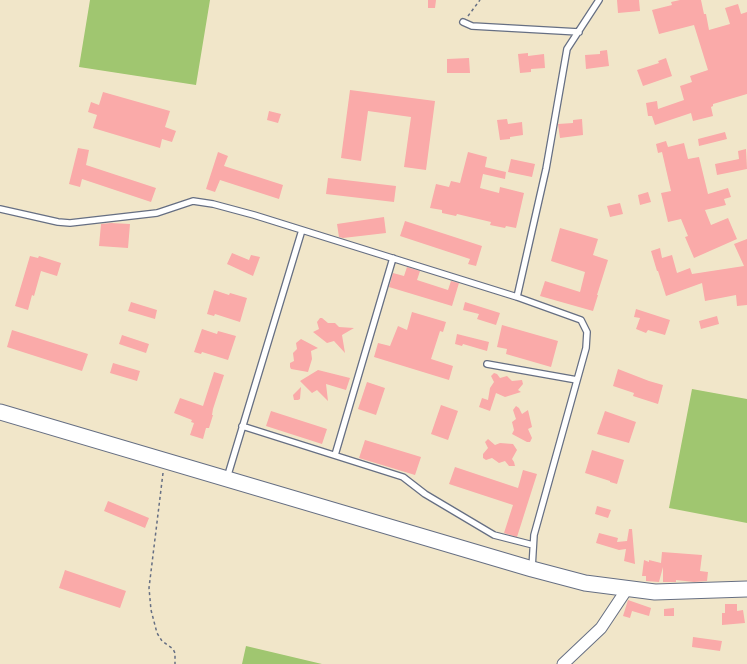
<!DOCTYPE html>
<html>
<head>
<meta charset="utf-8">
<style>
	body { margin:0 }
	canvas { display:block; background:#f1e6c9 }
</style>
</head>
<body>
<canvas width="747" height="664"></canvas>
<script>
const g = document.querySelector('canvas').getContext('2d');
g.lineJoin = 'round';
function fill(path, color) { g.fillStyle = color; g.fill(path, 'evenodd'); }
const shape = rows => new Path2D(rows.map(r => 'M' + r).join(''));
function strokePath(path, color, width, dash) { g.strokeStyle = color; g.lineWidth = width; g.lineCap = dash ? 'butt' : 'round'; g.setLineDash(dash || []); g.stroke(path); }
const green = shape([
	[90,0,210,0,196,85,79,67],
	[692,389,747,399,747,523,669,508],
	[246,646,322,664,242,664]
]);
const building = shape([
	[428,0,436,0,435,8,428,8],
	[617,0,639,0,640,11,618,13],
	[680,0,701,0,704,14,706,14,709,30,730,24,725,8,738,4,741,14,747,12,747,94,713,104,713,106,711,107,713,116,693,121,691,113,655,125,652,116,648,116,646,103,657,101,658,109,684,100,680,86,692,82,690,76,708,70,694,25,659,34,652,10,672,5,671,2],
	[607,50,609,66,586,69,585,55,600,54,600,51],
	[528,53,528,56,544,54,545,68,531,69,531,72,520,73,518,54],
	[469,58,470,73,447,73,447,59],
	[666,58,672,76,643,86,637,70,659,63,658,61],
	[350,90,435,101,426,170,404,167,411,117,368,111,361,161,341,158],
	[103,92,170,111,165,127,176,131,172,142,162,139,160,148,93,128,97,115,88,112,91,102,99,105],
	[269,111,281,114,278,123,267,120],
	[507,119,508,124,522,122,523,135,510,137,510,139,500,140,497,120],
	[582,119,583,135,560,138,558,124,573,123,573,120],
	[725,132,727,139,699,146,698,139],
	[666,141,668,147,684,143,688,159,699,157,708,194,728,188,731,197,724,199,726,205,705,210,711,225,728,218,737,239,694,258,685,237,688,236,681,219,668,222,661,193,671,191,662,152,658,153,656,144],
	[78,148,89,150,86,165,156,188,151,202,82,179,80,187,69,184],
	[746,149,747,169,717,175,715,164,739,159,738,151],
	[218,152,228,156,224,166,283,185,279,199,220,180,215,192,206,189],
	[468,152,487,157,485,167,506,172,505,179,483,174,480,188,499,193,500,187,524,193,516,228,506,226,505,228,490,225,491,222,457,214,456,216,442,213,442,210,430,208,436,184,449,187,451,181,460,183],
	[511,159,535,164,532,177,508,172],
	[328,178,396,186,394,202,326,194],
	[648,192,651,202,640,205,638,195],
	[620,203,623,214,610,217,607,206],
	[384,217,386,233,343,238,339,237,337,224],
	[405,221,482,246,476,266,468,264,470,259,400,236],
	[111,223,130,224,128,248,99,246,101,224],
	[560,228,598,239,593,255,608,260,597,295,598,295,593,311,540,296,545,281,580,292,585,272,551,261],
	[747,239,747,305,737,306,736,295,705,301,702,283,666,296,658,271,657,271,651,251,660,248,662,258,672,255,677,273,690,268,692,274,744,266,734,244],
	[232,253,249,260,251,255,260,257,253,276,227,264],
	[30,256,38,258,39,256,61,263,57,276,41,271,34,296,32,295,28,310,15,306],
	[407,267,420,271,417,280,448,290,451,281,459,283,452,306,389,287,393,273,404,276],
	[214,290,229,295,230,293,247,298,240,322,215,314,214,316,207,314],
	[131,302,157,310,155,319,128,311],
	[465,302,500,313,496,325,477,319,479,314,463,310],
	[636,309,670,320,665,335,648,330,646,333,636,329,640,318,634,317],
	[412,312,446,322,443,332,440,331,431,359,453,366,449,380,374,357,378,343,390,346,398,326,407,330],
	[717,316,719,324,701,329,699,321],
	[320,318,322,318,328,323,335,323,339,327,354,328,342,335,345,353,334,341,327,343,313,332,319,329,317,322],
	[502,325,558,341,551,367,506,354,507,349,497,347],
	[202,329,217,334,218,331,236,336,228,360,202,352,201,354,194,352],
	[12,330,88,354,82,371,7,347],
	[457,334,489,342,487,351,463,344,462,346,455,344],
	[122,335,149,344,146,353,119,344],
	[301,339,318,348,311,351,312,359,308,372,291,369,290,367,290,363,294,361,293,353,297,349,296,343],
	[113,363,140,371,137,381,110,373],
	[618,369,649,381,663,385,658,404,633,396,634,393,613,386],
	[318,370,350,378,346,390,326,384,328,401,317,390,312,393,300,381],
	[214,372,224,375,213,409,212,415,213,415,209,428,206,428,203,439,190,435,194,423,191,422,192,420,174,413,180,398,203,406],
	[494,373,497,374,500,378,507,376,512,381,522,380,523,384,518,390,521,392,505,397,496,393,490,411,479,407,482,398,488,400,490,388,494,382,491,376],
	[367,382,385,388,376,415,358,409],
	[301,387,300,399,298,400,294,400,293,395],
	[441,405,458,411,448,440,431,434],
	[516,406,519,408,522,414,528,410,532,427,528,429,532,438,530,442,527,442,512,434,514,430,512,422,516,419,513,410],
	[271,411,327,429,322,444,266,426],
	[605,411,636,422,629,443,597,434],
	[488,439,495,445,500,443,513,444,517,450,512,459,514,462,515,466,509,466,505,461,499,463,492,458,486,460,483,458,483,454,488,448,485,442],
	[365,440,421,457,415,475,359,458],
	[592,450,624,460,617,484,610,482,610,481,585,473],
	[455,467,518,488,523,470,537,474,517,537,504,533,513,505,449,484],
	[108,501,149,518,145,528,104,511],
	[597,506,611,510,608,518,595,514],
	[629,529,632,529,635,564,624,561,626,549,619,550,596,543,599,533,618,538,617,542,627,541],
	[662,552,702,555,700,571,708,572,707,581,694,582,676,580,676,582,663,582,663,567,659,582,646,581,646,576,642,576,644,560,649,562,649,560,661,563],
	[65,570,126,591,120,608,59,588],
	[628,600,651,608,649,616,632,611,630,618,623,616],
	[725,604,737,604,737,611,743,610,745,623,722,625,722,613,725,613],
	[674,608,674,616,664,616,664,609],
	[693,637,722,641,720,651,692,647]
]);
const path = shape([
	[468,16,480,0],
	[163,473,149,588,151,610,157,633,162,641,173,649,175,653,175,664]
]);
const service = shape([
	[463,22,472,26,579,32],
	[0,209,58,222,70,223,157,213,193,201,213,204,254,215,517,297,581,320,587,332,586,348,534,535,532,568],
	[517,297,546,169,567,49,599,0],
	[487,364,577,380],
	[242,426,403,477,425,494,494,535,533,545],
	[335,455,393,258],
	[227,478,302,230]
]);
const minor = shape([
	[563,664,601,628,627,589]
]);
const secondary = shape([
	[0,412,532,569,585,583,655,592,747,589]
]);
fill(green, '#a0c670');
fill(building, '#faaaa9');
strokePath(service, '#666f83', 8);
strokePath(minor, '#666f83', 13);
strokePath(secondary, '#666f83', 17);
strokePath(path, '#666f83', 1.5, [3, 3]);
strokePath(service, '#fff', 5.5);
strokePath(minor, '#fff', 11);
strokePath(secondary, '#fff', 15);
</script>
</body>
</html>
